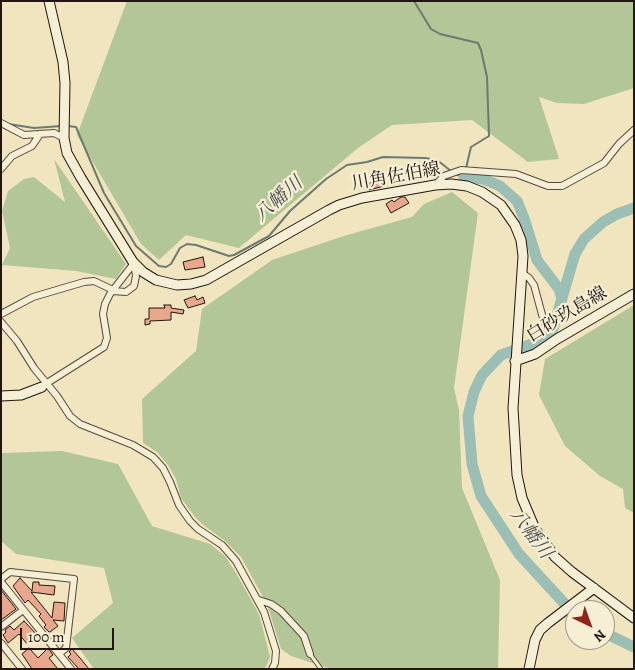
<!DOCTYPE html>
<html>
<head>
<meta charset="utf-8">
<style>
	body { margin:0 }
	#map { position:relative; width:635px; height:670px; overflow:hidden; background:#f1e5bf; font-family:Alegreya,serif }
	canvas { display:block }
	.frame { position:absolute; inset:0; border:2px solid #231611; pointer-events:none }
	.north { position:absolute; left:565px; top:600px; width:50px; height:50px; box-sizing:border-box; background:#f6eed5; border:1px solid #a29887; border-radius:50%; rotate:138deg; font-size:14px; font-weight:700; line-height:20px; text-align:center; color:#231611 }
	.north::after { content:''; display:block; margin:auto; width:18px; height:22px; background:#8f2418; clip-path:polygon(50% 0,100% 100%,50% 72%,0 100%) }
	.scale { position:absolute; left:20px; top:628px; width:94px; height:22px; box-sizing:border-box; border:2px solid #231611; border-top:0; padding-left:6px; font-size:15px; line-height:18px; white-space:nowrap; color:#231611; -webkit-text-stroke:4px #f6eed5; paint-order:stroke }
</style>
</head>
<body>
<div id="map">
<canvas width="635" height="670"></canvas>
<div class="frame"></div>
<div class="north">N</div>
<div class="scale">100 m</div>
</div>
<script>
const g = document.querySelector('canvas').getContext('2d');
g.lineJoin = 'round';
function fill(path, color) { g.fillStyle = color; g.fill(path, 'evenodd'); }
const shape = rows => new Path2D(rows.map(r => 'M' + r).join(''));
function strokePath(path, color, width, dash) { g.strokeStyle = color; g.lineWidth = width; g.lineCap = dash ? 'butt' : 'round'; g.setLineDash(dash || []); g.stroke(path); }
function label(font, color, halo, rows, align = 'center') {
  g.font = font + ' Alegreya,"Noto Serif JP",serif'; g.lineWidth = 4.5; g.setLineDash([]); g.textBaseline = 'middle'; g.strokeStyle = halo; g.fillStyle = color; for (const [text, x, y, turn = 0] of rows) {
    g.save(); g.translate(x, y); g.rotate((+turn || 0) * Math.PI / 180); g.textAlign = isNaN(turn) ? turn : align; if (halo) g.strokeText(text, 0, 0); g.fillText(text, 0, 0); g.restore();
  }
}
const green = shape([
	[127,1,634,1,634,88,584,104,557,103,539,97,559,159,528,162,472,120,392,125,358,148,239,248,186,235,159,260,141,244,77,135],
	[54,159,126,264,116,279,76,271,2,265,10,248,2,211,8,191,24,179,34,177,65,202],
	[452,192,478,213,454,388,459,410,462,488,500,580,498,669,331,669,291,656,281,649,267,604,241,557,225,541,202,524,195,517,181,498,176,479,168,465,157,452,143,443,142,399,196,351,202,309,272,260,347,235,412,217,424,204],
	[634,305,634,513,625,508,623,489,600,476,565,446,539,395,545,359],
	[62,451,118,464,152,526,210,544,225,556,236,573,259,614,270,657,266,667,263,669,94,669,72,638,113,603,104,568,16,554,1,541,1,453]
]);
const stream = shape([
	[414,1,431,29,440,34,478,43,481,50,487,77,489,136,471,147,464,177,455,174],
	[8,124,34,128,61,126],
	[68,126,76,127,104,193,136,246,159,266,166,267,171,264,180,248,187,244,196,245,229,256,234,255,269,236,290,211,326,179,347,165,367,162,383,157,425,158,437,160,451,171]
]);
const river = shape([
	[464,177,483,179,500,186,517,201,524,218,537,260,559,289,562,299],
	[575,615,519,554,481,496,472,464,468,416,474,392,482,375,501,355,532,344,544,338,552,332,575,254,584,239,603,222,617,214,634,208],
	[605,633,634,647]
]);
const building = shape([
	[381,172,383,173,384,178,384,186,369,190,367,184,376,181,375,173,381,172],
	[401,197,405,197,409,203,391,213,386,204,392,200,394,202,401,197],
	[203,257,205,267,185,270,183,262,203,257],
	[195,296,197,300,203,297,205,303,188,308,184,300,195,296],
	[164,305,171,305,171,308,184,310,183,314,171,312,171,320,150,321,150,324,145,325,145,319,149,319,149,308,165,308,164,305],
	[20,578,32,591,33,582,39,582,39,585,55,586,54,595,31,592,52,618,54,602,65,603,64,621,53,620,58,626,50,632,49,632,44,627,46,625,39,616,41,614,28,600,25,603,13,586,20,578],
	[1,590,16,609,1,620,1,590],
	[24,621,38,636,27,644,19,634,8,643,3,635,6,632,5,630,10,626,14,630,24,621],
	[29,648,38,658,48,648,53,655,49,658,58,669,32,669,22,654,29,648],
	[72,649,80,658,89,669,79,669,68,657,71,654,69,652,72,649]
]);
const lane = shape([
	[310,654,321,669]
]);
const street = shape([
	[1,123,24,135,54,133,64,138],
	[1,169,12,156,32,146,40,134],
	[435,185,444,176,461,170,516,174,548,186,562,186,604,163,619,144,634,130],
	[522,273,529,278,534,285,544,322],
	[113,291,126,292,134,286,136,276,134,263],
	[1,314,33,297,84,282,94,281,113,290],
	[1,322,17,341,34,368,57,396,70,416,80,424,133,445,153,457,163,468,170,482,179,505,190,521,198,529,222,545,236,561,264,612,276,651,275,663,272,669],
	[44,385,104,347,107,338,103,314,105,304,110,294,134,263],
	[1,579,10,572,74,579,66,648,59,654],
	[1,582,71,669],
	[259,600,271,604,281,611,304,636,310,654],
	[1,627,23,610],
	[1,643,22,669]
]);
const secondary = shape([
	[49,1,63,62,65,83,64,138,67,153,81,178,133,262,143,272,156,280,177,285,191,284,206,280,329,210,339,205,362,198,435,185,451,184,467,186,482,192,501,205,515,225,521,240,523,256,513,408,517,475,522,498,535,529,555,557,572,572,634,618],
	[515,361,535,354,557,339,634,294],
	[1,396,21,395,42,387],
	[529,669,535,640,540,630,548,623,594,588]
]);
const streetNames = [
	["川角佐伯線",396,177,-10],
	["白砂玖島線",567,315,-31]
];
const waterNames = [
	["八幡川",279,200,-42],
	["八幡川",530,534,53]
];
fill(green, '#b3c697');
strokePath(stream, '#6b7b73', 2);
strokePath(river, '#9bbfb4', 11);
fill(building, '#e9a78d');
strokePath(building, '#231611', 1);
strokePath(lane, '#564a3c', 5);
strokePath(street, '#564a3c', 8);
strokePath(secondary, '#231611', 11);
strokePath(lane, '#f6eed5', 3);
strokePath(street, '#f6eed5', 6);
strokePath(secondary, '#f6eed5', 9);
label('18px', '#231611', '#f6eed5', streetNames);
label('italic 19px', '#4d514a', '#f6eed5', waterNames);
</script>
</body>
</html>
